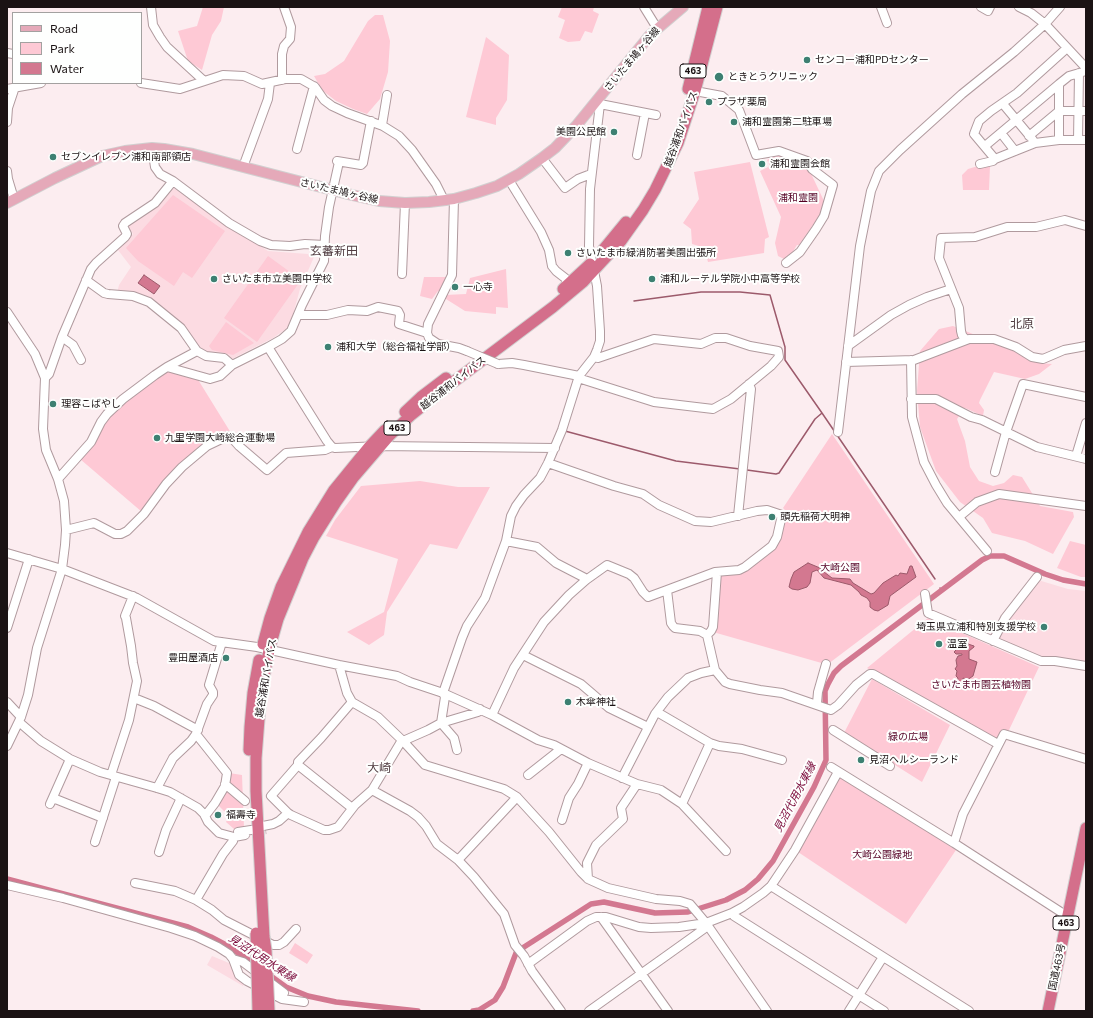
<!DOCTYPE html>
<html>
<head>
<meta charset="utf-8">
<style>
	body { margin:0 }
	#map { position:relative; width:1093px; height:1018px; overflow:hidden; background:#fcedf0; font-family:Commissioner,sans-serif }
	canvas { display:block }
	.frame { position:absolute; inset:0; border:8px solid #1b1314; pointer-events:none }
	.legend { position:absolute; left:12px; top:12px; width:130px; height:72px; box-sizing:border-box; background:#fefffe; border:1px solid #a3a1a0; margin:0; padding:5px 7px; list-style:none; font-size:12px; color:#1b1314 }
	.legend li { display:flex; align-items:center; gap:8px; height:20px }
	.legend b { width:20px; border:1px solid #a3a1a0 }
</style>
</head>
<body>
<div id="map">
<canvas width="1093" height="1018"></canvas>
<div class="frame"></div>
<ul class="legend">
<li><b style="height:5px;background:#e5a9b9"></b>Road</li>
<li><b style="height:11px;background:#fec9d5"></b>Park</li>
<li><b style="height:11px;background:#d37890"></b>Water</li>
</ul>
</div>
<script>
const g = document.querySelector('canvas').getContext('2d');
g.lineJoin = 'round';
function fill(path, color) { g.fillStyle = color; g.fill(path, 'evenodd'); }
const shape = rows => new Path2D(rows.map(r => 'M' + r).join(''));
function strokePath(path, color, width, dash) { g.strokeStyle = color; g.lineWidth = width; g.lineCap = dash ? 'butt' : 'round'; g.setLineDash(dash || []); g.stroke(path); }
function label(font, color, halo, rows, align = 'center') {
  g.font = font + ' Commissioner,"Noto Sans JP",sans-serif'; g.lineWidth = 4; g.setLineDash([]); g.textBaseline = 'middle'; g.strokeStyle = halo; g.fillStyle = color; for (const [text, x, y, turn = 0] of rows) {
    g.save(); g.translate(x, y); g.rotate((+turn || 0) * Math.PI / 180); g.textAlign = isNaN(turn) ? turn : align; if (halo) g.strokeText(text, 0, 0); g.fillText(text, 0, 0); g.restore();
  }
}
const built = shape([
	[174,188,229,226,268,251,308,254,314,257,300,289,291,322,286,329,273,338,232,359,204,354,149,300,117,293,119,285,131,267,118,250,133,234,128,226,157,205],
	[1038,580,1068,589,1086,591,1086,663,1043,659,998,640,1007,617],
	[212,956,229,963,244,983,243,986,207,965]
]);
const green = shape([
	[203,7,224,7,221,21,212,35,202,70,188,61,178,31,197,26],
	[562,7,594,7,593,11,599,14,592,33,585,31,580,41,568,42,559,38,565,20,558,17],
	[375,15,383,15,390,41,388,72,380,99,367,114,353,109,336,101,322,90,314,76,325,74,344,61,368,21],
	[486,37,509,55,507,100,496,118,496,125,466,117],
	[778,154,806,163,824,201,820,215,799,245,797,245,792,253,784,259,778,256,775,243,781,217,760,171,770,166,767,160],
	[750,162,769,237,765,239,764,253,708,262,706,255,702,255,699,246,692,244,691,229,683,223,699,199,694,172],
	[978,166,990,166,989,190,963,190,962,175,968,169],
	[173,195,225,231,192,278,183,272,174,286,138,261,126,248],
	[268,256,301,280,257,342,224,318],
	[506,269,508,308,496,307,496,314,465,311,446,299,445,295,466,294,470,278],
	[424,277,449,277,443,291,438,291,432,299,420,296],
	[226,322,254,343,233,355,212,350,209,346],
	[953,326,1015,351,1039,363,1052,364,1039,374,1025,379,994,372,980,400,979,403,984,410,983,416,965,408,957,419,965,441,970,467,979,481,993,486,1004,483,1013,475,1022,477,1040,506,1073,512,1074,517,1053,554,1025,541,992,533,983,518,960,502,936,471,920,427,917,391,920,351,939,329],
	[172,371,197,378,231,433,206,443,142,512,80,459,108,417,131,396,162,373],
	[832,434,934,584,828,664,825,664,713,632,720,574,740,571,778,538,786,511,783,508],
	[420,481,458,487,490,487,457,549,430,544,387,612,384,635,369,645,347,632,384,612,398,559,326,536,335,520,361,486],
	[1070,541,1086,545,1086,577,1081,577,1057,568],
	[928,618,1039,667,1009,730,1002,730,997,739,867,668],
	[872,679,950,725,922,782,844,733],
	[229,773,242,775,244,828,234,829,226,822,229,816,216,803],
	[840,776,956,850,906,924,798,852],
	[295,943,313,955,307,964,289,953]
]);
const water = shape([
	[144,275,160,286,154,294,138,283,144,275],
	[808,563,820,568,824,572,832,578,850,579,853,583,871,594,874,593,883,583,896,575,898,576,900,573,907,574,910,566,912,566,916,577,890,596,888,605,878,611,874,610,870,607,870,602,867,598,861,595,859,592,851,585,824,578,817,570,812,572,810,583,807,587,798,590,792,589,789,587,791,579,794,572,808,563],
	[968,644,974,646,974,647,969,651,969,659,977,662,973,676,967,680,963,678,963,683,957,683,958,678,956,676,957,671,955,669,957,666,956,660,958,656,962,655,962,654,956,654,954,652,960,646,964,647,968,644]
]);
const stream = shape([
	[634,301,701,292,740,292,770,295,785,347,785,360,822,413],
	[565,431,676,461,740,469],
	[747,470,776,474,779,473,815,419,822,413,935,579],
	[940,588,942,590]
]);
const canal = shape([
	[7,879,188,927,211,937,228,946,256,965],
	[268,974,286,987,308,996,336,1002,418,1011],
	[473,1011,479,1010,495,1000,503,987,516,953,524,947,591,904,604,902,655,913,688,912,726,900,745,890,758,879,773,861,814,787,826,760,825,691,828,684,834,673,841,666,982,560,990,556,1004,556,1045,574,1063,580,1086,584]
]);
const minorTunnel = shape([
	[253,833,266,830]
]);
const minor = shape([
	[151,7,153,25,160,37,167,47,204,81],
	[644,7,657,28],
	[881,7,887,23],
	[981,7,988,11,990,7],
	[1019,7,1031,13,1045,24,1086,68],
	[7,53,13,54],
	[282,80,282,54,284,46,290,39,291,27,284,7],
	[141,83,180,89,223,75,244,76,262,84,285,79,301,79,315,87,324,100,332,106,347,113,383,126,399,136,412,150,436,184,444,200],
	[7,89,41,83],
	[695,91,722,96,739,110,756,155,779,151,807,161,812,169,833,185,824,216,816,229,800,252,786,263],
	[597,102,600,104,656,115],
	[1003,104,1033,140],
	[7,122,8,108,15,87],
	[382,125,387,95],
	[1001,133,1015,151],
	[1029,136,1059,111,1086,111],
	[1059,140,1059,84,1069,76,1086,71],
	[1078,140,1079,73],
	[985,146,1059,84],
	[152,148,155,167,160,174,173,181,229,223,260,241,271,245,290,246,305,244,325,245],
	[297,149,314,86],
	[637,155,645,113],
	[542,158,565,188,578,179,591,174],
	[995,159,974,134,979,121,991,111,1017,93,1067,48],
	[337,161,361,165,363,163,371,121],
	[980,164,993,161,995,159,1035,143,1059,140,1086,140],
	[243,167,268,99,270,83],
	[7,171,8,179,14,199],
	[509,180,541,232,549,250,552,266,556,271,565,278,568,284],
	[454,199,452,275,428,324,427,333,429,338,438,344,459,348,467,351],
	[402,274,405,203],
	[86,280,104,293,108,294,133,296,149,302,181,328,197,351,206,356,224,358,232,365],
	[7,312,35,354,45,378,43,429,46,450,58,479,64,501,66,530,65,545,62,569,37,648,28,695,21,717,7,746],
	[298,315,327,315,348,310,367,311,378,307,398,311,400,315,399,324,427,333],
	[62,337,73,345,81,360],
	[966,340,962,335,961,331,959,308,939,258,941,238,975,237,1007,227,1036,227,1065,220,1086,226],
	[848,346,891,315,909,305,927,297,951,289],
	[268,347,327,441,332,447,335,448,380,446,555,448],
	[911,360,912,417,924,462,936,485,947,503,987,551],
	[846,362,914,360,969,339,994,339,1016,347,1032,357,1043,359,1064,350,1086,346],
	[498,364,512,363,524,365,579,376],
	[167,367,197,351],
	[45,378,49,374,62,337,91,269,96,263,125,237,127,234,123,226,125,223,155,203,173,181],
	[578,378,654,402,713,409,731,399,771,366,779,357,778,351,750,346,726,338,715,338,701,344,654,339,598,358,594,357],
	[911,399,936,399,971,417,982,420,1037,447,1086,459],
	[838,432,860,246,871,191,879,171,900,150,962,94,1014,52,1045,24,1060,7],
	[1076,456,1086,423],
	[548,463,614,486,643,494,659,505,695,521,711,522,757,511,767,510,782,515,777,537,772,546,745,567,739,570,715,572,667,590],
	[995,472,1006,432,1023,384,1086,397],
	[58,479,91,442,101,422,107,414,123,399,155,375,167,367,210,379,220,376,232,365,268,347,282,339,291,331,302,305,324,261,325,236,329,207,339,162],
	[738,516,751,389,749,384],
	[959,517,977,502,999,494,1086,506],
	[66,530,94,523,115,534,121,534,127,531,144,514,166,484,182,467,207,446,228,436,230,436,239,446,267,470,286,453,325,450,332,447],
	[506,541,537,547,556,563,587,579],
	[7,553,62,569,137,598,214,641,257,647,339,665,347,693,352,702,378,717,403,741,425,765,504,789,517,797,549,832,581,872,588,879,608,888,656,899,680,901,690,904,706,923,767,1011],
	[925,594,928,613,1041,661,1055,661,1086,666],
	[7,628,29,559],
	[707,635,711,631,713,627,717,572],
	[993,641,1005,618,1037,577],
	[523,655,581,684,609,708,648,727],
	[339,665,397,676,410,682,443,693,492,715,538,740,554,745,588,763,637,784,621,808,623,819,596,845,587,863,588,879],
	[134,698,154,706,198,730],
	[7,702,21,717],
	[817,703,818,692,826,664],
	[657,712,710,743,719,746,742,749,782,760],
	[492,715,514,668,544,622,569,595,586,580,607,565,629,574,634,578,643,592,648,597,667,590,671,623,673,626,675,628,700,631,707,635,715,670,725,682,730,684,760,690,782,693,831,710,838,705,856,685,870,674,873,674,998,744],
	[19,722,41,741,70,759,100,772,157,788,170,792,198,808,204,814,208,822,219,833,234,837,245,835],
	[833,730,890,766],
	[196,734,227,773,225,786,215,803,205,816],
	[403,741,428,730,441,723,445,697,443,693,462,638,467,626,485,598,506,541,511,516,516,506,524,495,540,478,548,463,562,430,579,376,594,357,597,350,600,341,600,331,597,286,589,246,590,189,600,104],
	[457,750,454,738,441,723,478,712,480,709],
	[298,765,298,762,321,738,352,702],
	[831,767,954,843,963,814,1004,734,1086,759],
	[111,775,129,720,137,681,133,663,131,646,126,618,125,616,133,596],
	[528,775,561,749],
	[622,778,655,714,668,697,688,678,701,673,715,670],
	[225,784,245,801],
	[637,784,661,790,682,804,726,851],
	[157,788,173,758,191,741,196,734,207,704,213,695,213,692,209,685,222,642],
	[372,790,410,811,418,817,426,826,437,844,458,860,474,877,504,914,515,945,524,956,532,971,561,1011],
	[53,798,103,818],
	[50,804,70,759],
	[682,804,710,743],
	[352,808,298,765,271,796,288,813,291,815,324,830,329,830,338,827,355,805,372,790,402,740],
	[562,820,569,798,578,784,588,763],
	[258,827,273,824,279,821,288,813],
	[238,832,251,830],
	[95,842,116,777],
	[954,843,1067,916],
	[159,852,166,830,181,798],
	[458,860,517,797],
	[135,883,175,891,196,900,212,910,224,920,273,945,279,945,284,942,296,929],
	[7,885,63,898,171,928,195,936,218,947,229,954,233,959,239,975,247,981,282,999,304,1002],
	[771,886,795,850,838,772],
	[196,900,223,854,233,841,234,837],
	[732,913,734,916,884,1011],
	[601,917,668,1011],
	[233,959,243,962,284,993],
	[528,964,587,921,596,917,606,917,639,927,651,928,679,927,706,923,732,913,743,907,763,893,771,886,969,1011],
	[589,1011,708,926],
	[849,1011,883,957]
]);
const major = shape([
	[7,203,55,178,102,156,125,151,152,148,164,149,193,154,352,195,379,201,405,203,429,202,454,199,476,193,497,186,519,174,542,158,555,148,576,126,650,35,683,7]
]);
const highway = shape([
	[688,89,708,7],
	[603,250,626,222],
	[563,289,590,264],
	[405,412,421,397,446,378],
	[263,644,270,618,281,587,308,532,334,490,369,447,385,430],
	[249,750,250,727,253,693,259,660],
	[264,937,256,791,256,758,261,693,269,650,278,619,303,558,314,537,336,502,353,478,390,435,410,416,444,389,553,307,583,282,621,241,643,210,655,190,678,143,695,91,717,7],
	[1048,1011,1086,828]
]);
const minorBridge = shape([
	[467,351,498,364]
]);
const highwayBridge = shape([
	[256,933,258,1011],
	[264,937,266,950,269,1011]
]);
const markers = [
	[807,60,4,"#3d8072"],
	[719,77,5,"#3d8072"],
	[709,102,4,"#3d8072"],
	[734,122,4,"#3d8072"],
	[614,132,4,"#3d8072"],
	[53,157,4,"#3d8072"],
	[762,164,4,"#3d8072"],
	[568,253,4,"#3d8072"],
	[214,279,4,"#3d8072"],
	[652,279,4,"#3d8072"],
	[455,287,4,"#3d8072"],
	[328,347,4,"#3d8072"],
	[53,404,4,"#3d8072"],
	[157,438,4,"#3d8072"],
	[772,517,4,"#3d8072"],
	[1044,627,4,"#3d8072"],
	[939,644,4,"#3d8072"],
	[226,658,4,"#3d8072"],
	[568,702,4,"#3d8072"],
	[861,760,4,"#3d8072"],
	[218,815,4,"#3d8072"]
];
const shields = [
	[693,71,26],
	[397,428,26],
	[1066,923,26]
];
const shieldNames = [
	["463",693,71],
	["463",397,428],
	["463",1066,923]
];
const streetNames = [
	["さいたま鳩ヶ谷線",632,59,-50],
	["越谷浦和バイパス",681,129,-70],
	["さいたま鳩ヶ谷線",339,191,13],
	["越谷浦和バイパス",453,383,-38],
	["越谷浦和バイパス",266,678,-80],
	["国道463号",1057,967,-78]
];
const poiNames = [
	["センコー浦和PDセンター",815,60],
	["ときとうクリニック",728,77],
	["プラザ薬局",717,102],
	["浦和霊園第二駐車場",742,122],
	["美園公民館",606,132,"right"],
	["セブンイレブン浦和南部領店",61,157],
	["浦和霊園会館",770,164],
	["さいたま市緑消防署美園出張所",576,253],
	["さいたま市立美園中学校",222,279],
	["浦和ルーテル学院小中高等学校",660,279],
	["一心寺",463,287],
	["浦和大学（総合福祉学部）",336,347],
	["理容こばやし",61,404],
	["九里学園大崎総合運動場",165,438],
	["頭先稲荷大明神",780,517],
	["埼玉県立浦和特別支援学校",1036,627,"right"],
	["温室",947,644],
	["豊田屋酒店",218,658,"right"],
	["木傘神社",576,702],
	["見沼ヘルシーランド",869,760],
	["福壽寺",226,815]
];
const parkNames = [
	["浦和霊園",798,198],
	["大崎公園",840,568],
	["さいたま市園芸植物園",981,685],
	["緑の広場",908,737],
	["大崎公園緑地",882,855]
];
const waterNames = [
	["見沼代用水東縁",795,797,-62],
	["見沼代用水東縁",262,958,33]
];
const quarterNames = [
	["玄蕃新田",334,251],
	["北原",1022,324],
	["大崎",379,768]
];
fill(built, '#fcdbe2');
fill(green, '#fec9d5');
fill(water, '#d37890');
strokePath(water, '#9c5a6b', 1);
strokePath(stream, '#9c5a6b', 1.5);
strokePath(canal, '#d37890', 5.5);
strokePath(minorTunnel, '#dacccf', 8, [8, 4]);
strokePath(minor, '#b09a9e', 10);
strokePath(major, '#d1d0d0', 12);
strokePath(highway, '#d1d0d0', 13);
strokePath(minor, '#fff', 8);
strokePath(major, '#e5a9b9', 10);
strokePath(highway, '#d46f8b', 11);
strokePath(minorBridge, '#b09a9e', 10, []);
strokePath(highwayBridge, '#d1d0d0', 13, []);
strokePath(minorBridge, '#fff', 8);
strokePath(highwayBridge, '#d46f8b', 11);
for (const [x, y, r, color] of markers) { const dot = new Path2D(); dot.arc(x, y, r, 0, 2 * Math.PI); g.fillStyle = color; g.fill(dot); strokePath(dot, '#fefffe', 1.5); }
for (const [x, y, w] of shields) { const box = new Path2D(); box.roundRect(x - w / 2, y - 7, w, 14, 3); g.fillStyle = '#fefffe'; g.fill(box); strokePath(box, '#1b1314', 1); }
label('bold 9px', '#1b1314', null, shieldNames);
label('10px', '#1b1314', '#fefffe', streetNames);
label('10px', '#1b1314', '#fefffe', poiNames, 'left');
label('10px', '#540024', '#fefffe', parkNames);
label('italic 11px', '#7a0839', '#fefffe', waterNames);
label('12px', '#503d41', '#fefffe', quarterNames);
</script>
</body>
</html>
